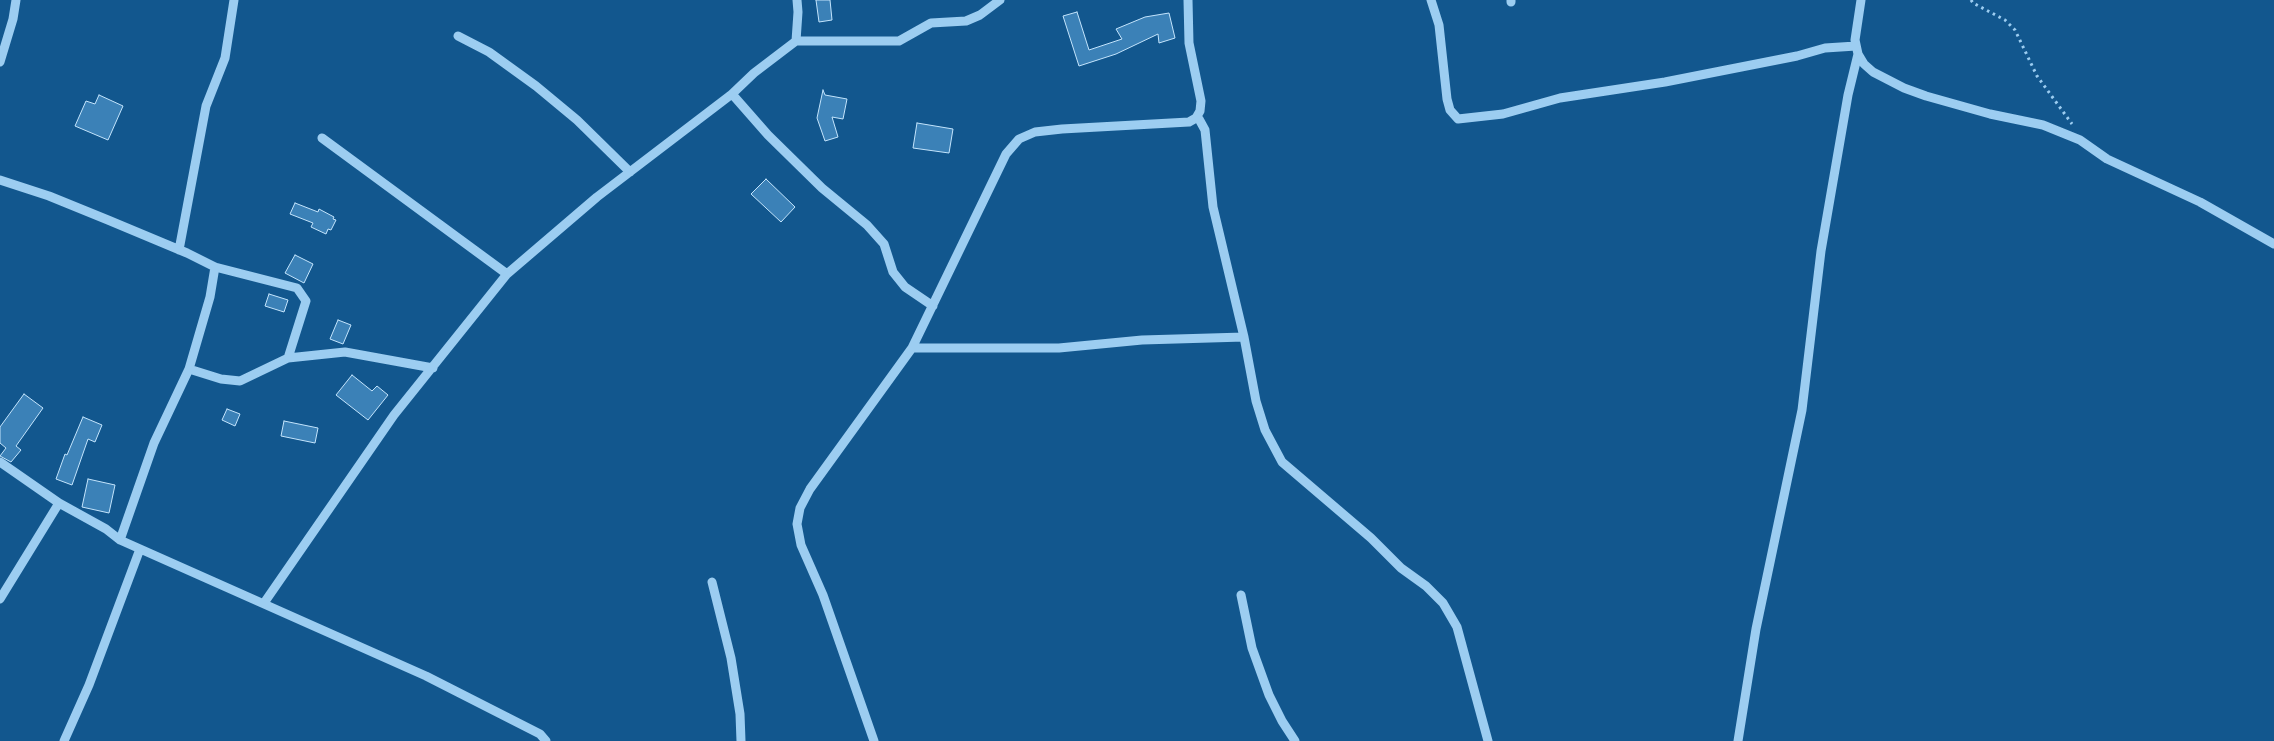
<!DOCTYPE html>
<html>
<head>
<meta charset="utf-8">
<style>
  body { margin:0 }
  canvas { display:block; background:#12578e }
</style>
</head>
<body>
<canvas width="2274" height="741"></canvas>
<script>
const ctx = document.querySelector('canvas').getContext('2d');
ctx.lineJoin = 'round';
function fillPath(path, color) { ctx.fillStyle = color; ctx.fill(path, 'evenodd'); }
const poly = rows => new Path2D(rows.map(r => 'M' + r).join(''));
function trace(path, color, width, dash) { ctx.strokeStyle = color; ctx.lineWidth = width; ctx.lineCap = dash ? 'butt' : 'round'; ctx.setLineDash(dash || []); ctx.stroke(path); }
const building = poly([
  [816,0,830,0,832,20,819,22,816,0],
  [1077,12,1089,50,1122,39,1116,29,1145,17,1169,13,1175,38,1159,43,1158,34,1116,54,1079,66,1063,16,1077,12],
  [823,90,825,95,847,99,843,119,832,117,838,137,825,141,817,118,823,90],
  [99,95,123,106,108,140,75,126,86,101,95,104,99,95],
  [917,123,953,129,949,153,913,148,917,123],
  [766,179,795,207,781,222,751,194,766,179],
  [295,203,318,212,319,209,334,217,333,219,336,220,331,230,328,229,326,234,311,227,313,223,290,214,295,203],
  [295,255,313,264,304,283,285,273,295,255],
  [269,294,288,300,284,312,265,306,269,294],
  [338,320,351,325,343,344,330,339,338,320],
  [352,375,372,391,377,386,388,395,368,420,336,395,352,375],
  [24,394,43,408,16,446,21,450,11,462,0,456,6,448,0,443,0,427,24,394],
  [227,409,240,414,235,426,222,420,227,409],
  [83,417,102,425,95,442,88,439,72,485,56,479,65,454,67,455,83,417],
  [284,421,318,428,315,443,281,436,284,421],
  [88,479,115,485,109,513,82,507,88,479]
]);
const path = poly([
  [1971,0,1973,3,2005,20,2015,30,2037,76,2072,124]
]);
const minor = poly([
  [1431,0,1439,25,1447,99,1450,110,1458,119,1503,114,1560,98,1665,82,1797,56,1825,48,1856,46],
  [1511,0,1511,2],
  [1861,0,1855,40,1858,54,1864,64,1873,72,1904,88,1926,96,1990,114,2043,125,2080,140,2107,159,2200,202,2274,244],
  [458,36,489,52,536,86,577,120,630,172],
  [796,41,899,41,931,23,966,21,980,15,1000,0],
  [0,62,13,19,16,0],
  [732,94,768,135,822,188,867,225,884,244,893,272,905,287,933,306],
  [1196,118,1199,119,1205,130,1213,207,1244,337,1256,401,1265,430,1282,462,1371,538,1401,568,1426,586,1443,603,1457,627,1488,741],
  [322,138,507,274],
  [0,180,49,196,108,220,187,253,215,267,297,288,306,301,288,358],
  [179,250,206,106,225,58,234,0],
  [912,348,1059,348,1142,340,1244,337],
  [189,369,221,379,240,381,288,358,345,352,433,368],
  [0,462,59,503,106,529,120,540,426,676,540,734,546,741],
  [120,540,154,443,189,369,210,297,215,267],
  [712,582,731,658,740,714,741,741],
  [1241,595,1252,648,1269,695,1282,721,1295,741],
  [0,599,59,503],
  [264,603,394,415,507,274,597,197,732,94,754,73,796,41,798,12,797,0],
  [64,741,89,685,140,549],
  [874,741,823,595,801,545,797,524,800,508,810,489,912,348,1006,154,1019,139,1035,132,1062,129,1189,122,1196,118,1200,111,1201,101,1189,43,1188,0],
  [1738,741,1756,629,1802,410,1821,251,1848,95,1858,54]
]);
fillPath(building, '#3b81b7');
trace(building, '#c3e4fc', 1);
trace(path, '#9ccdf1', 3, [2.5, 4]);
trace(minor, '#9ccdf1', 9);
</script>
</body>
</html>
